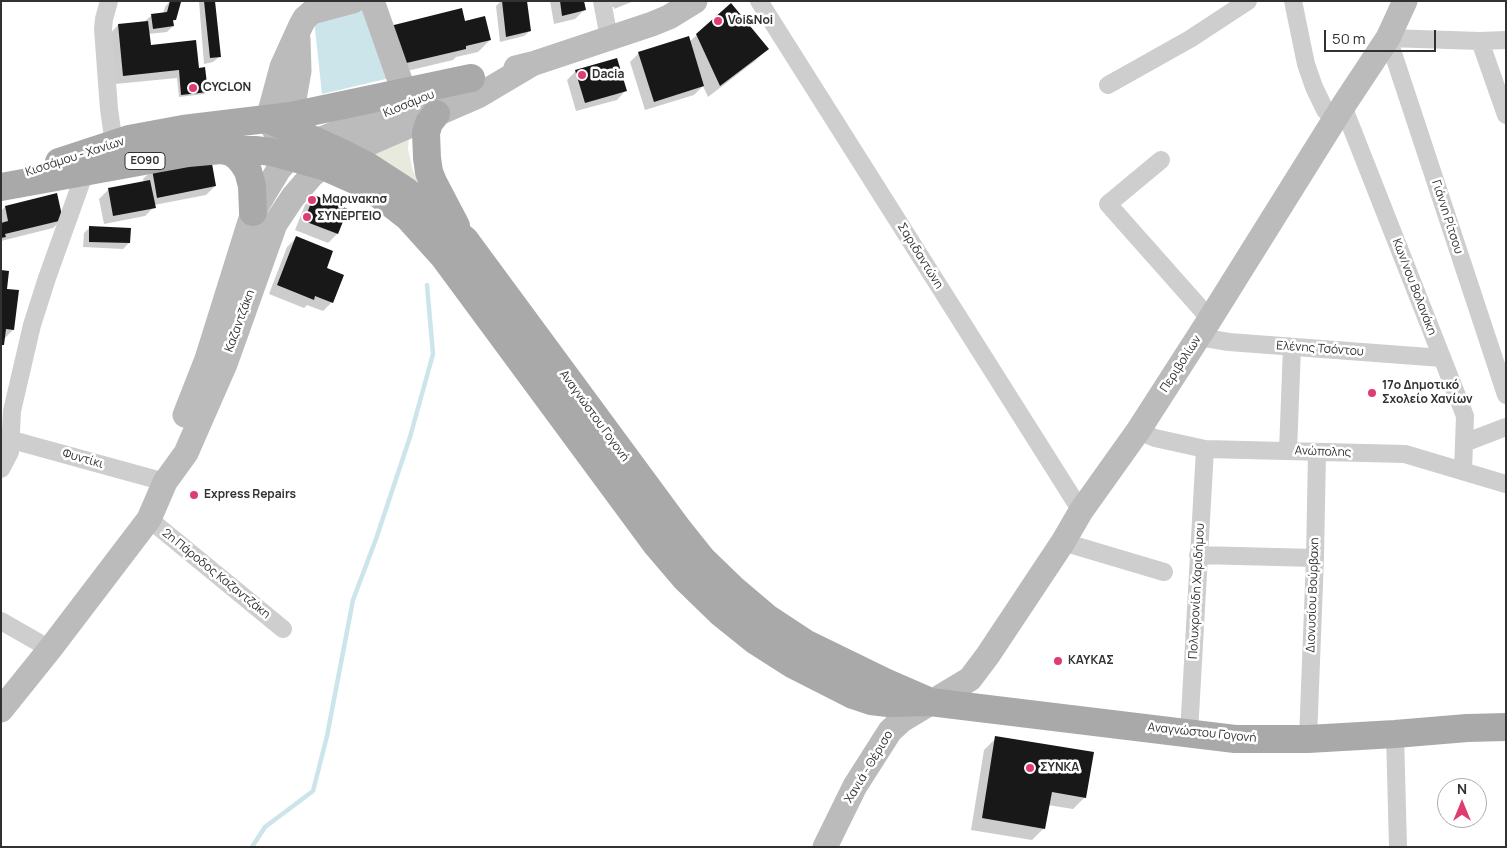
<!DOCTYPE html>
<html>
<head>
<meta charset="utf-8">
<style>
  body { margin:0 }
  #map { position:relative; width:1507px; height:848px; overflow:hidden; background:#fff; font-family:Manrope,sans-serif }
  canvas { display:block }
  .frame { position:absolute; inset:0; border:2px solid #313131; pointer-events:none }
  .north { position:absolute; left:1437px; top:778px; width:50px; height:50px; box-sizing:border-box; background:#fff; border:1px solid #adadad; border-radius:50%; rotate:0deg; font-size:14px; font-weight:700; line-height:20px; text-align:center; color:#313131 }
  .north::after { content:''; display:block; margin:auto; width:18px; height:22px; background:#de3d6f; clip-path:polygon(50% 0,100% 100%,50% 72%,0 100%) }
  .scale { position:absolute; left:1324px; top:30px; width:112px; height:22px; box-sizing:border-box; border:2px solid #313131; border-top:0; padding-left:6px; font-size:15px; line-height:18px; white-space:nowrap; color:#313131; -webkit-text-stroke:4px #fff; paint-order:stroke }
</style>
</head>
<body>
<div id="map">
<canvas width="1507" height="848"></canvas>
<div class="frame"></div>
<div class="north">N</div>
<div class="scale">50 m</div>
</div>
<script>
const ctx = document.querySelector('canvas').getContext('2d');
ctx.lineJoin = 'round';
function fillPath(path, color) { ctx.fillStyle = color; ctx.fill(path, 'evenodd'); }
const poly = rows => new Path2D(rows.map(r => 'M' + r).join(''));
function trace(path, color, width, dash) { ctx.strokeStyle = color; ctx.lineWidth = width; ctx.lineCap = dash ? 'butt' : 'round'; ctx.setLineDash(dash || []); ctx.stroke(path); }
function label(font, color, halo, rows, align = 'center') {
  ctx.font = font + ' Manrope,sans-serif'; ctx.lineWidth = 5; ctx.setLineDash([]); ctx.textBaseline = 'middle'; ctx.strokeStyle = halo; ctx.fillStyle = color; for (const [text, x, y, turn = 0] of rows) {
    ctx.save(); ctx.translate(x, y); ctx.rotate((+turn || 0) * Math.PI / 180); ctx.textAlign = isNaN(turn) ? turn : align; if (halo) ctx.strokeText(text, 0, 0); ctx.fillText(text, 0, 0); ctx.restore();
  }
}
const green = poly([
  [409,134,408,149,413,171,425,193,370,152]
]);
const water = poly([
  [312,1,362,1,390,78,322,94]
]);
const shadow = poly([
  [170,1,175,20,172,22,173,26,167,32,148,34,150,46,207,91,204,94,179,97,177,78,115,84,109,35,118,25,145,21,151,16,163,14,165,7],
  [199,1,214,1,219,57,213,62,204,64],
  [501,1,526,1,530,31,524,36,500,42,496,6],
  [550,1,582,1,584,10,575,19,554,24],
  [611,1,634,1,614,9,614,7,612,7],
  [461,24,490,40,478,52,456,57,453,60,386,76],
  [697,35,767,49,755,61,708,97,703,86,694,95,645,110,630,62,639,53,689,42],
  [576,71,626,90,617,100,576,111,567,80],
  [152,170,215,186,206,195,154,205,154,207,145,216,104,224,99,199,108,190,144,183,143,179],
  [314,196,347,209,337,234,328,243,295,230,305,205],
  [5,207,62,219,53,228,1,241,1,211],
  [90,227,129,243,123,249,83,247,84,233],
  [296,238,325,269,332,302,323,311,307,305,304,308,269,294,287,247],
  [1,271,5,290,17,291,13,330,4,339,3,345,1,346],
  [996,738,1085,797,1073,809,1048,805,1044,828,1032,840,971,830,984,750]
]);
const stream = poly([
  [252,847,265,827,313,791,327,736,353,600,376,539,410,437,433,354,427,285]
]);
const building = poly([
  [170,1,181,2,176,20,173,20,174,26,153,29,151,14,167,12],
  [204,1,215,1,221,57,210,58],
  [502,1,527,1,531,31,506,37],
  [560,1,584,1,586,10,562,16],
  [731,3,769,49,720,86,696,34],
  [462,8,465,21,485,16,491,40,466,46,466,49,398,65,390,26],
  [148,21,151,45,196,40,199,68,205,67,208,92,181,95,179,70,123,76,118,24],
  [689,36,704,86,654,102,638,52],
  [617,58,627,91,585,103,575,70],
  [211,158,216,186,157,198,152,169],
  [150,180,156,208,113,216,108,188],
  [57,193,63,220,5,234,6,237,1,238,1,223,8,221,5,206],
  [314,195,348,209,338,234,304,221],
  [89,226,131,228,130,243,89,242],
  [296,236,333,251,327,268,344,275,333,303,315,296,314,300,277,285],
  [1,270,9,271,7,289,19,290,14,330,6,329,4,345,1,345],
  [995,736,1094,752,1086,798,1052,792,1045,829,982,818]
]);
const street = poly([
  [109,1,104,19,103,29,109,109,114,144],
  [602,1,609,38],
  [759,1,1081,511],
  [1293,1,1306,64,1314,87,1325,110,1334,120],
  [1506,40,1480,41,1388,38,1506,395],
  [1480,41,1506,115],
  [1108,85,1190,39,1248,1],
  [1343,106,1465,416,1463,471],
  [1161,160,1108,204,1210,319],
  [1199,337,1229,342,1442,358],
  [1138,431,1155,438,1205,449,1405,454,1506,484],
  [1,437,165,482],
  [1464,443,1506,427],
  [1288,451,1292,347],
  [1,469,10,452,12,411,32,325,47,278,85,172,84,165],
  [149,519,283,629],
  [1063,542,1164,572],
  [1198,555,1315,558],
  [1,621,50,649],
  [1189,733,1205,449],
  [1395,734,1398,847],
  [1308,739,1315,558,1317,452]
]);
const secondary = poly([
  [372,1,404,92],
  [516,68,532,64,652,24,669,17,695,1],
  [277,134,268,119,282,67,301,25,305,18,312,12,353,1],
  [290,136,291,116,299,71,298,39],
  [185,415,207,359,253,212,279,169,290,157,316,141,430,95],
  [1,710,50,649,149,519,165,482,186,453,225,364,275,224,293,197,311,176,323,166,334,160,344,154,478,96,532,64],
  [825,847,855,786,890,731,902,720,970,679,988,655,1063,542,1081,511,1138,431,1210,319,1343,106,1388,38,1405,1]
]);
const primary = poly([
  [436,114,429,123,426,133,427,158,429,172,433,182,456,226],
  [268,119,344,154,369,167,406,191,465,240,678,529,702,559,734,590,767,618,805,643,885,682,924,699],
  [221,150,231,152,238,157,243,163,248,171,252,186,253,212],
  [59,162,129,139,183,129,291,116,471,78],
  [1,187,188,153,221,150,255,150,272,152,323,166,359,182,377,193,408,217,444,257,656,544,685,578,720,612,756,641,792,664,853,695,871,701,888,703,930,702,1235,739,1308,739,1395,734,1467,728,1506,727]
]);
const markers = [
  [718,21,5,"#de3d6f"],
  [582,75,5,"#de3d6f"],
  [193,88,5,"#de3d6f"],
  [312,200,5,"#de3d6f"],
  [307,217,5,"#de3d6f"],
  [1372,393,5,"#de3d6f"],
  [194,495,5,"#de3d6f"],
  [1058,661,5,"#de3d6f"],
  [1030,768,5,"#de3d6f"]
];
const shields = [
  [145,161,40]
];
const shieldNames = [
  ["ΕΟ90",145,161]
];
const poiNames = [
  ["Voi&Noi",728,21],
  ["Dacia",592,75],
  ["CYCLON",203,88],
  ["Μαρινακησ",322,200],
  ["ΣΥΝΕΡΓΕΙΟ",317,217],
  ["17ο Δημοτικό",1382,386],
  ["Σχολείο Χανίων",1382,400],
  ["Express Repairs",204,495],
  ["ΚΑΥΚΑΣ",1068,661],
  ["ΣΥΝΚΑ",1040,768]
];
const streetNames = [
  ["Κισσάμου",409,104,-22],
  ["Κισσάμου - Χανίων",75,157,-18],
  ["Γιάννη Ρίτσου",1447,217,72],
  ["Σαριδαντώνη",920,256,58],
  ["Κων/νου Βολανάκη",1414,287,69],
  ["Καζαντζάκη",240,321,-70],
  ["Ελένης Τσόντου",1320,349,4],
  ["Περιβολίων",1181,364,-57],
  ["Αναγνώστου Γογονή",594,416,54],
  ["Ανώπολης",1323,452,2],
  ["Φυντίκι",83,459,16],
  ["2η Πάροδος Καζαντζάκη",216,574,39],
  ["Πολυχρονίδη Χαριδήμου",1197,591,-87],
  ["Διονυσίου Βούρβαχη",1313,595,-88],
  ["Αναγνώστου Γογονή",1202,733,6],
  ["Χανιά - Θέρισο",869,767,-59]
];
fillPath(green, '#e7eadd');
fillPath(water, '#cbe5ea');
fillPath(shadow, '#0003');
trace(stream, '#cbe5ea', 4.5);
fillPath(building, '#181818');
trace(street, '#cecece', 18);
trace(secondary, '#bbb', 25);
trace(primary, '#a9a9a9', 28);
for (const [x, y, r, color] of markers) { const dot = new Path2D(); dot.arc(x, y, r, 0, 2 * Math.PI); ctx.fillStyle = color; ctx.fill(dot); trace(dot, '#fff', 2); }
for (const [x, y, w] of shields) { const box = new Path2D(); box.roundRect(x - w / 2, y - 8.5, w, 17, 4); ctx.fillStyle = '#fff'; ctx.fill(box); trace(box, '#313131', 1); }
label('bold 11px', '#313131', null, shieldNames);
label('bold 12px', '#313131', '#fff', poiNames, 'left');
label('12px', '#313131', '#fff', streetNames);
</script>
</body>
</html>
